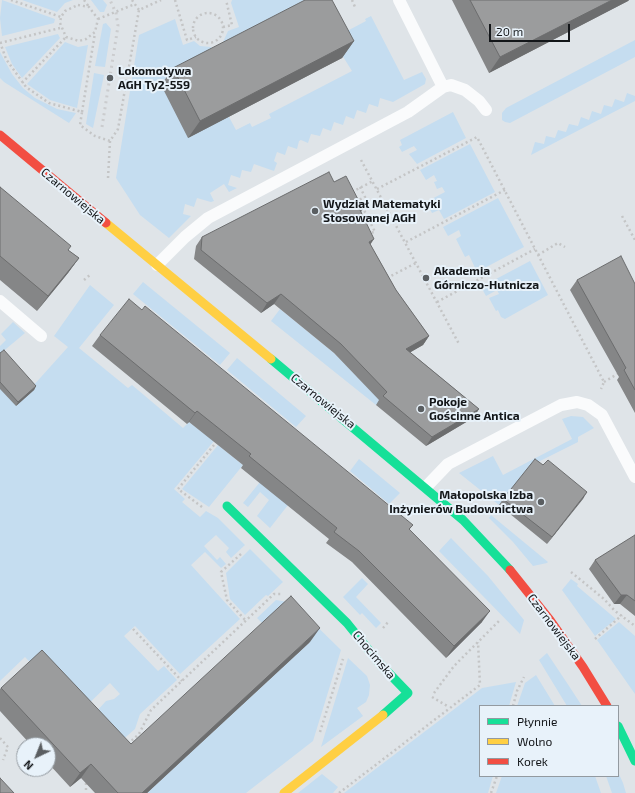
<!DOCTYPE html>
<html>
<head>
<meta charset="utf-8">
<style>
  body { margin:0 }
  #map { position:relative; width:635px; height:793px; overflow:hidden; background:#dfe4e8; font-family:"Exo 2",sans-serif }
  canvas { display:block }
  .legend { position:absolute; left:479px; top:705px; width:140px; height:72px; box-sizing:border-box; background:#e8f2fa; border:1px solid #939aa0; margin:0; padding:5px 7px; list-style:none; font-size:12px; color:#131619 }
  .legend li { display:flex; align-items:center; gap:8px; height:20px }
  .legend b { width:20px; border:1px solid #939aa0 }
  .north { position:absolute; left:16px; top:737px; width:40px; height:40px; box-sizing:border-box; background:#e8f2fa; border:1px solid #939aa0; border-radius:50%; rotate:223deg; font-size:11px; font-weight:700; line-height:16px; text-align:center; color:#131619 }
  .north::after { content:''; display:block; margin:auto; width:14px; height:18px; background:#5a5e61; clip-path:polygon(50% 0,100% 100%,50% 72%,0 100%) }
  .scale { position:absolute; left:489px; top:24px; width:81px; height:18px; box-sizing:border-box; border:2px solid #131619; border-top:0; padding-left:5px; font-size:12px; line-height:14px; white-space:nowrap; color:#131619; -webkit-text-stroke:3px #e8f2fa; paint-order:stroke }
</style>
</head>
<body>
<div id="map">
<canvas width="635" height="793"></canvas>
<ul class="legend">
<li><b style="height:5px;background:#16e098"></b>Płynnie</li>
<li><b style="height:5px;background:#ffcf43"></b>Wolno</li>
<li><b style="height:5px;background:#f24e42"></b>Korek</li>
</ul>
<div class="north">N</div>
<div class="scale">20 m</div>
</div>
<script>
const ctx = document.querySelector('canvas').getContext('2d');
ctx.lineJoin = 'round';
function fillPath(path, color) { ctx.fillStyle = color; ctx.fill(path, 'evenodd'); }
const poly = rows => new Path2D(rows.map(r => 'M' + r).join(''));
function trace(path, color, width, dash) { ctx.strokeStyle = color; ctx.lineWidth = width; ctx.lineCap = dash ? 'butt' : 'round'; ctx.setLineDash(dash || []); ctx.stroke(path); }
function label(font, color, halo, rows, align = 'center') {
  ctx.font = font + ' "Exo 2",sans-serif'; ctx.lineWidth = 4; ctx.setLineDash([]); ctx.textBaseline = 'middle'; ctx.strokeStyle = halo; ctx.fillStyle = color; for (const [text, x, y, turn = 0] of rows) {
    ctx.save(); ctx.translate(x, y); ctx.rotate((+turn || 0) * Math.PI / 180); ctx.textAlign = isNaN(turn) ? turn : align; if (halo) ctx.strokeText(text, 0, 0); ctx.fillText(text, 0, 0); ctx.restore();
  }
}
const green = poly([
  [2,0,55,19,54,23,2,36,0,18],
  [22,0,73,0,65,3,57,12],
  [91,0,103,0,107,5,104,12,100,12],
  [232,0,328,0,223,42,228,31,239,27,231,3],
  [371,16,404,80,422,72,426,79,425,84,393,102,380,98,378,107,369,104,366,113,357,110,354,119,346,116,343,125,334,122,331,131,323,128,320,136,311,134,308,143,301,140,299,141,297,149,288,146,285,155,277,152,274,161,277,163,274,171,254,164,251,172,242,170,240,178,231,175,228,185,237,188,229,192,224,184,210,193,214,201,211,202,197,198,194,207,185,204,183,214,191,216,169,238,140,215,116,178,139,35,175,19,183,45,194,41,200,46,211,47,216,56,229,117,236,130,250,123,252,127,271,118,269,114,352,71,332,39,366,21,365,19],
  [106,23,111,29,105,67,95,66,103,24],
  [58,34,60,38,22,78,12,64,5,47],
  [635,40,635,57,510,123,505,122,502,120,502,113,506,108],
  [65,42,78,47,88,45,77,108,50,100,27,84],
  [0,52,12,74,23,88,35,98,57,109,76,113,69,123,4,82,0,78],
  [94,73,104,75,93,128,86,124],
  [627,93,635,96,635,101,531,155,535,142,544,144,546,136,555,138,558,130,566,132,569,124,578,126,581,117,589,120,592,111,601,114,604,105,612,107,615,99,624,102],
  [453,112,466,138,417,164,409,154,417,150,414,146,402,152,399,147,402,145,400,140],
  [470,144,495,192,444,219,439,210,432,213,426,202,445,192,442,187,437,189,434,182,437,181,434,175,426,180,420,170],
  [498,198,524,247,477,272,469,255,465,257,456,239,461,236,459,230,448,236,443,227],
  [530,261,548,295,505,319,501,317,498,310,496,311,489,298,499,294,497,290,486,296,481,287],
  [143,282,230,353,220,365,133,294],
  [90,285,114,305,79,348,128,388,132,385,183,428,189,422,214,441,174,489,185,499,182,502,200,517,206,511,218,518,245,545,231,558,226,552,229,548,216,535,204,546,217,560,220,557,226,564,221,568,205,552,191,565,240,619,180,674,135,626,124,636,158,671,164,666,177,680,140,714,135,729,112,749,96,712,106,701,114,699,120,694,110,683,79,713,25,657,0,681,0,389,32,387,68,347,54,336],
  [280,309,334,353,373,393,388,396,376,405,271,321],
  [13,322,25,333,0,354,0,346,6,340,1,334],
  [237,358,306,416,296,427,227,370],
  [571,416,583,417,594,428,578,437,578,442,530,466,499,505,459,473,493,456,503,475,572,439,562,419],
  [218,445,243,465,209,507,182,489],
  [359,459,400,493,389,504,350,471],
  [260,482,288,505,270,528,257,516,269,500,260,492,248,507,243,503],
  [491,515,548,562,547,563,533,566,513,542,489,518],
  [451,538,488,576,524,620,520,634,439,551],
  [250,549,283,582,268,596,266,595,245,615,230,599,226,573],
  [362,578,368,584,356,597,381,623,376,628,362,613,360,615,343,597],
  [571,579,578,584,577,586,616,619,595,636,562,590],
  [276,600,293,603,341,650,313,741,246,793,147,793,310,642,265,626,257,618],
  [619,622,635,636,635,694,597,640],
  [547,653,569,686,582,706,567,706,539,660],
  [348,658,367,676,370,685,369,695,366,702,357,708,363,716,321,747],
  [536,675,555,706,517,706,525,683],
  [516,682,509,706,480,706,480,776,493,776,488,793,344,793,482,688],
  [618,772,623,783,626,793,612,793,606,776,618,776],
  [322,774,338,787,333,793,298,793],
  [502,776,595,776,601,793,496,793]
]);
const path = poly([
  [11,0,61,17],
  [84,0,89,7],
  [132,0,139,10],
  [175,0,187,40,196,37],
  [352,0,355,7],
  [78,5,89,7,98,19,95,32,86,39,79,41,66,37,60,23,61,17,65,11,78,5],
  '193 28a15 15 0 1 1 30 0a15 15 0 1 1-30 0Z',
  [98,19,135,4],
  [223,27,232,25,226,0],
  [0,42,6,59,26,87,49,103,82,112,80,125,95,136,110,141],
  [0,43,60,28],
  [22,83,66,37],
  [82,112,95,33],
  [361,160,459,344],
  [108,178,110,141,118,129,139,10,161,0],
  [360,187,365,197,359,200,375,232,369,233],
  [377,189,477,137,604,382,601,389],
  [352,192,373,181],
  [622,216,635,240],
  [406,242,505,190],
  [538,255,558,243,565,247],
  [387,278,416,263],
  [84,280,91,274],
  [437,302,535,249],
  [604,382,619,373],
  [202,507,178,489,214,445],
  [241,554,221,572,227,600,246,621],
  [571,572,604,599,615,611,635,626],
  [383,628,389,621],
  [133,629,182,681],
  [595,639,622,615],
  [434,693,454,666,499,621],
  [432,697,449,707],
  [513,706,517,691,524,677],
  [320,732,343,659],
  [0,738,8,747,3,760],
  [128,744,139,734,151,710,274,594,281,594],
  [86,783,86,793],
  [339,793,480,685,478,642],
  [491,793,497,776]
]);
const lane = poly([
  [399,0,443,87],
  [157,265,185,237,208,218,408,112,443,87,451,85,465,90,479,101,486,110],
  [0,301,41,336],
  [426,487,448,464,561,405,577,402,588,405,602,415,635,477]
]);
const fast = poly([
  [271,359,463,520,510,570],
  [227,506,347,623,380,664,408,693,383,715],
  [618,726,635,761]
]);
const slow = poly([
  [106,223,271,359],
  [284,793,383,715]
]);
const jam = poly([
  [0,135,106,223],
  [510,570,550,620,583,667,607,706]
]);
const rail = poly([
  [102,127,118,26,116,13,110,0]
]);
const wall = poly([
  [452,0,629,0,628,1,489,73],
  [354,41,342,58,188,138,161,85,173,68],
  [334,182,363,209,361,212,370,244,396,290,429,336,423,345,410,352,479,409,473,418,426,446,376,405,379,400,334,353,274,304,261,313,194,259,196,246,202,237],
  [0,187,68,250,79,258,68,273,37,311,0,280],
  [577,280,635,284,635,413,617,380,619,377,570,290],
  [100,335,413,525,409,530,482,622,446,658,352,562,326,543,329,539,241,468,243,465,189,422,187,424,92,346],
  [0,353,36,386,34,390,16,406,0,389],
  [587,492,547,544,499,505,503,499],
  [635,536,635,616,620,604,614,604,589,569,595,560],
  [310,642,147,793,95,793,81,778,70,787,48,763,48,745,31,745,0,711,0,689,1,688,131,744]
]);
const shadedWall = poly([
  [612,0,629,0,628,1,489,73,500,57],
  [354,41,342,58,188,138,200,121],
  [374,239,368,248,369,242],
  [79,258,68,273,37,311,48,296],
  [281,294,274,304,261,313,267,303],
  [429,336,423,345,399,359,406,349],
  [36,386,34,390,16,406,18,402],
  [479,409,473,418,426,446,432,437],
  [197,411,189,422,187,424,195,413],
  [587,492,583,499,547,544,552,537],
  [621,595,627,595,620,604,614,604],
  [490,611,482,622,446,658,454,646],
  [320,628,310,642,147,793,142,793],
  [91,764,81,778,70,787,80,773]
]);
const building = poly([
  [305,0,332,0,354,41,200,121,173,68,305,0],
  [470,0,612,0,500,57,470,0],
  [329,172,334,182,346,176,363,209,360,210,374,239,369,242,396,290,429,336,406,349,479,409,432,437,383,396,387,392,341,344,281,294,267,303,201,250,202,237,329,172],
  [0,187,71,246,68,250,79,258,48,296,0,256,0,187],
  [621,256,635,284,635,390,624,370,626,368,577,280,621,256],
  [129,299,142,310,145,306,413,525,409,529,490,611,454,646,359,551,334,532,337,528,249,456,251,454,197,411,195,413,100,335,129,299],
  [4,350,36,386,18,402,0,382,0,353,4,350],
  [535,459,543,465,548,460,587,492,552,537,503,499,535,459],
  [635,535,635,601,627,595,621,595,595,560,635,535],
  [291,596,320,628,142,793,118,793,91,764,80,773,1,688,42,650,131,744,291,596],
  [0,778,14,793,0,793,0,778]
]);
const markers = [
  [110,78,4,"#5a5e61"],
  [315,211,4,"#5a5e61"],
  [426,278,4,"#5a5e61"],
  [421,409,4,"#5a5e61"],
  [541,502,4,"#5a5e61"]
];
const poiNames = [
  ["Lokomotywa",118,71],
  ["AGH Ty2-559",118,85],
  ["Wydział Matematyki",323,204],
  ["Stosowanej AGH",323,218],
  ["Akademia",434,271],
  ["Górniczo-Hutnicza",434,285],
  ["Pokoje",429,402],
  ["Gościnne Antica",429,416],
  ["Małopolska Izba",533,495,"right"],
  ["Inżynierów Budownictwa",533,509,"right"]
];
const streetNames = [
  ["Czarnowiejska",73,196,40],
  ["Czarnowiejska",323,401,39],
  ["Czarnowiejska",554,627,53],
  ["Chocimska",374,655,50]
];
fillPath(green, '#c5ddf0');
trace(path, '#c4c5c6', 2.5, [2, 3]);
trace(lane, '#fafbfc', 12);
trace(fast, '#16e098', 9);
trace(slow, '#ffcf43', 9);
trace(jam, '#f24e42', 9);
trace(rail, '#cbccce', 3, [2, 4]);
fillPath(wall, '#858687');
fillPath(shadedWall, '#6c6d6e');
fillPath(building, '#9b9c9d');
trace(building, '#6c6d6e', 1);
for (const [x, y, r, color] of markers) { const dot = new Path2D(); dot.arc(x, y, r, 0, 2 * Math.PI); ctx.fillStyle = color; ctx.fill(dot); trace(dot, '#e8f2fa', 1.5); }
label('bold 12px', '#131619', '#e8f2fa', poiNames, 'left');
label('12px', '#131619', '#e8f2fa', streetNames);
</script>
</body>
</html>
